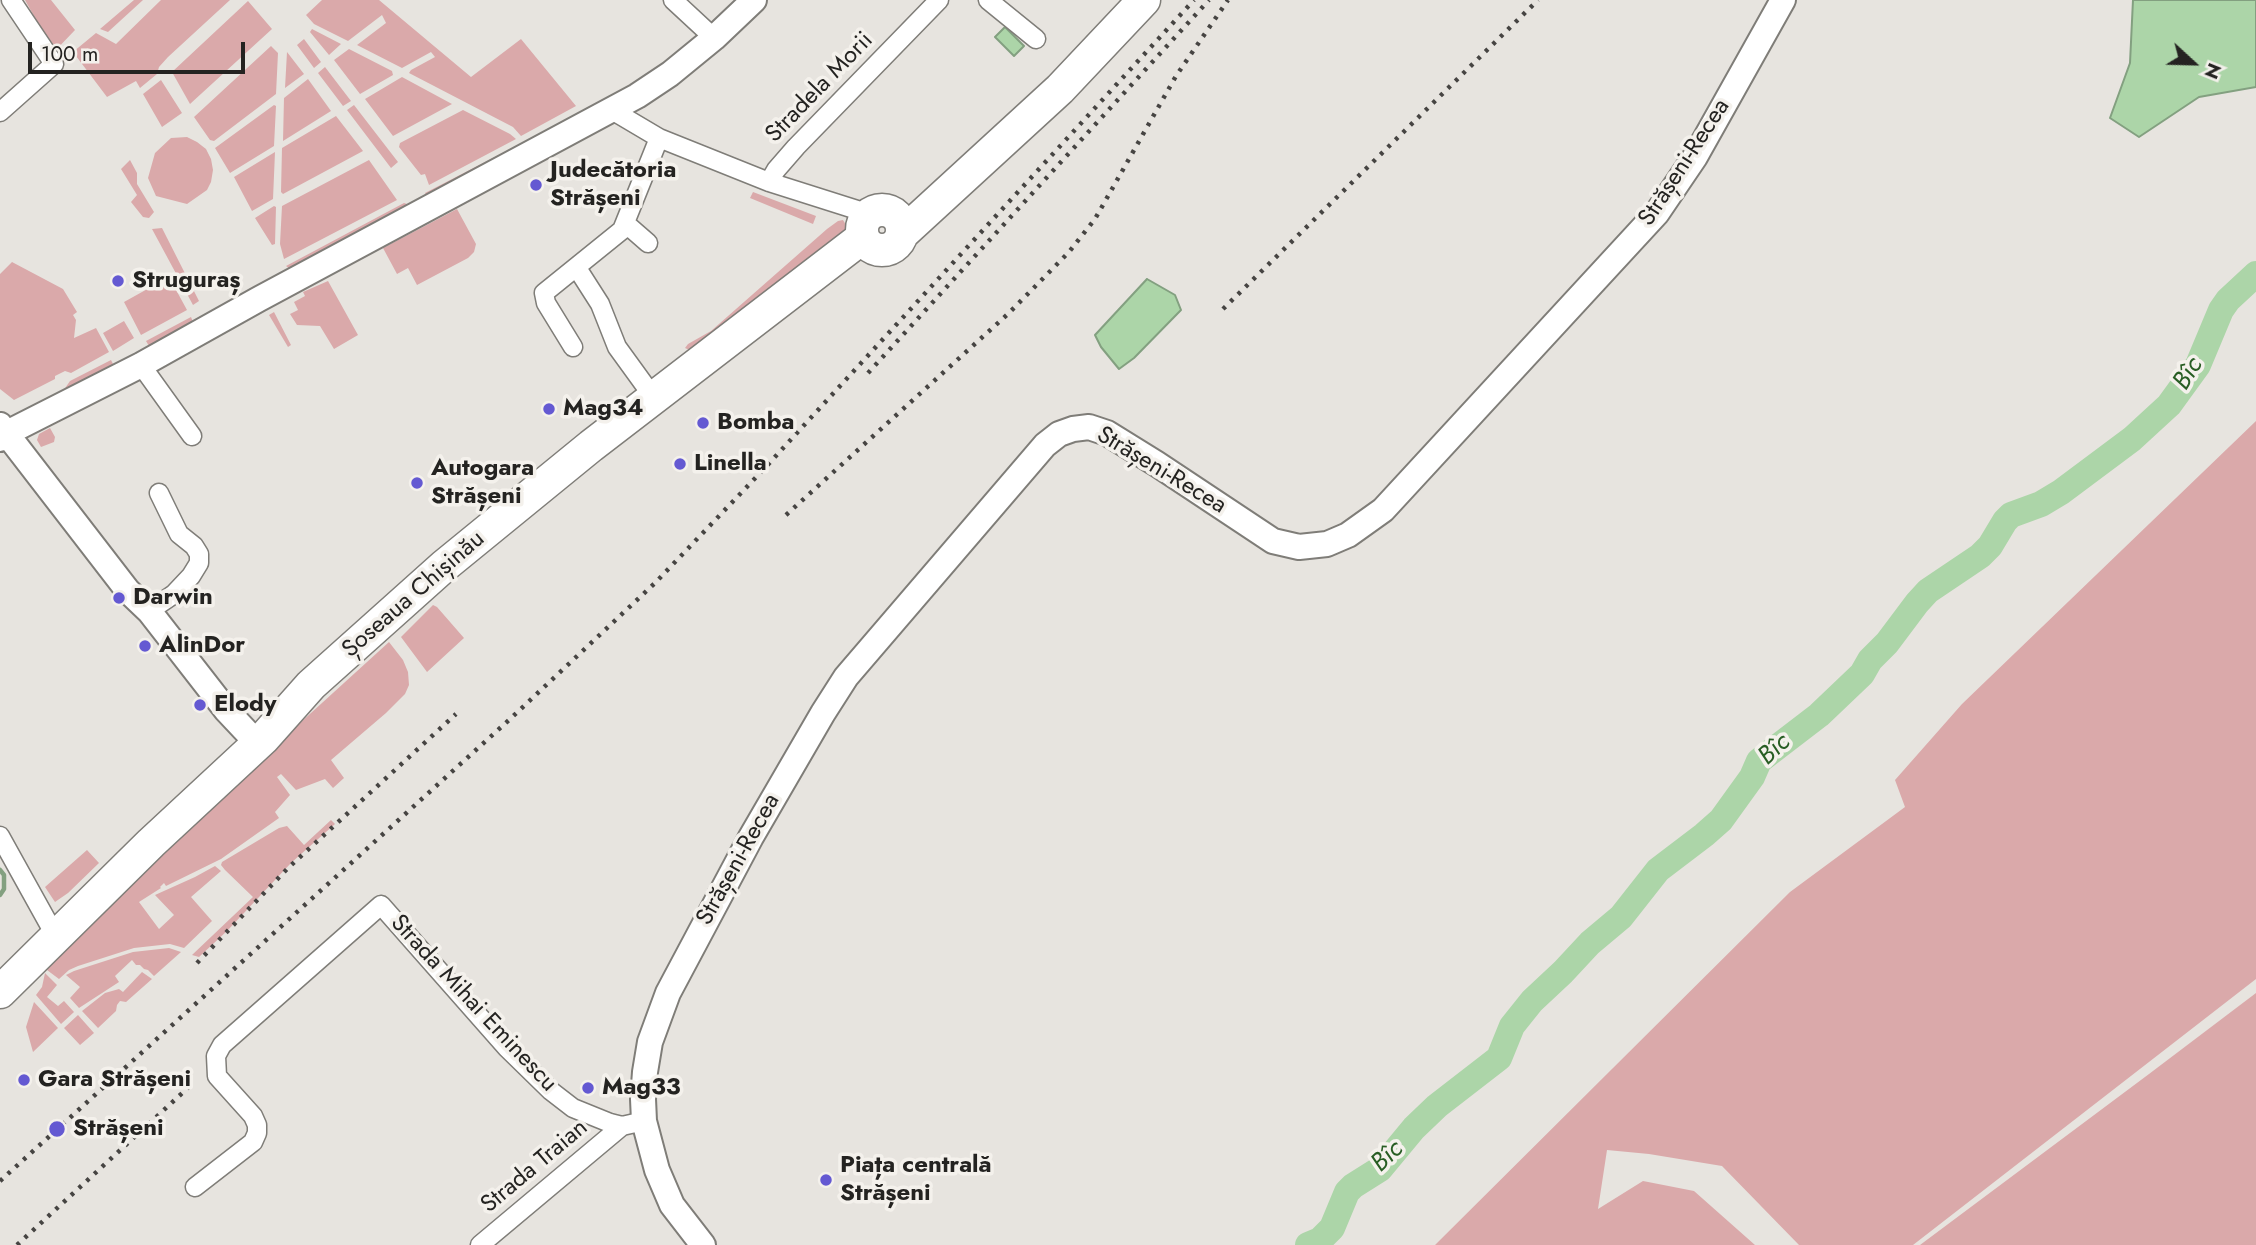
<!DOCTYPE html>
<html>
<head>
<meta charset="utf-8">
<style>
  body { margin:0 }
  #map { position:relative; width:2256px; height:1245px; overflow:hidden; background:#e7e4df; font-family:Jost,sans-serif }
  canvas { display:block }
  .north { position:absolute; left:2158px; top:28px; width:70px; height:70px; -webkit-text-stroke:5px #f4f1ec; paint-order:stroke; rotate:112deg; font-size:19px; font-weight:700; line-height:28px; text-align:center; color:#242321 }
  .north::after { content:''; display:block; margin:auto; width:24px; height:32px; background:#242321; clip-path:polygon(50% 0,100% 100%,50% 72%,0 100%) }
  .scale { position:absolute; left:28px; top:42px; width:217px; height:32px; box-sizing:border-box; border:4px solid #242321; border-top:0; padding-left:9px; font-size:21px; line-height:24px; white-space:nowrap; color:#242321; -webkit-text-stroke:5px #f4f1ec; paint-order:stroke }
</style>
</head>
<body>
<div id="map">
<canvas width="2256" height="1245"></canvas>
<div class="north">N</div>
<div class="scale">100 m</div>
</div>
<script>
const ctx = document.querySelector('canvas').getContext('2d');
ctx.lineJoin = 'round';
function fillPath(path, color) { ctx.fillStyle = color; ctx.fill(path, 'evenodd'); }
const poly = rows => new Path2D(rows.map(r => 'M' + r).join(''));
function trace(path, color, width, dash) { ctx.strokeStyle = color; ctx.lineWidth = width; ctx.lineCap = dash ? 'butt' : 'round'; ctx.setLineDash(dash || []); ctx.stroke(path); }
function label(font, color, halo, rows, align = 'center') {
  ctx.font = font + ' Jost,sans-serif'; ctx.lineWidth = 7; ctx.setLineDash([]); ctx.textBaseline = 'middle'; ctx.strokeStyle = halo; ctx.fillStyle = color; for (const [text, x, y, turn = 0] of rows) {
    ctx.save(); ctx.translate(x, y); ctx.rotate((+turn || 0) * Math.PI / 180); ctx.textAlign = isNaN(turn) ? turn : align; if (halo) ctx.strokeText(text, 0, 0); ctx.fillText(text, 0, 0); ctx.restore();
  }
}
const green = poly([
  [25,0,51,0,75,30,54,52],
  [134,0,143,0,108,32,100,29],
  [161,0,230,0,168,57,159,67,157,74,140,88,136,81,107,97,73,52,96,33,116,44],
  [322,0,379,0,471,77,521,39,576,106,521,136,513,127,409,73,411,70,435,57,431,52,402,68,357,45,386,23,382,15,348,41,314,24,306,15],
  [248,1,272,29,190,104,172,72],
  [312,29,341,44,329,55,310,32],
  [304,39,321,62,314,68,297,45],
  [271,46,278,53,276,94,214,141,210,140,194,117],
  [349,49,392,71,393,75,360,94,334,60],
  [287,52,304,74,285,88],
  [325,67,351,101,343,106,318,73],
  [402,77,452,104,393,136,365,99],
  [308,79,331,111,283,141,284,98],
  [161,80,182,113,162,127,143,94],
  [274,105,276,106,274,146,230,173,215,148],
  [354,105,398,162,391,168,347,110],
  [463,110,510,134,516,139,429,185,425,174,421,175,399,147,400,143],
  [336,116,363,151,283,194,281,192,282,148],
  [187,137,197,142,206,149,211,159,213,170,211,182,207,190,187,204,156,196,148,178,155,153,171,138],
  [518,145,521,148,427,197,425,193],
  [275,152,273,199,252,211,234,177],
  [130,160,137,173,137,184,154,212,149,218,143,217,131,202,137,195,121,169],
  [369,160,397,200,284,259,280,244,282,206],
  [753,192,816,216,813,224,750,198],
  [404,203,410,205,290,269,286,266],
  [274,206,276,207,275,244,272,245,255,218],
  [457,209,476,244,474,252,468,258,417,285,408,268,397,274,383,248],
  [843,220,849,230,694,352,685,348,688,344,711,331,827,229,838,221],
  [162,228,199,301,193,305,152,229],
  [12,262,63,289,77,312,73,315,76,320,74,338,96,328,109,352,71,373,65,371,55,376,55,379,14,400,0,389,0,274],
  [169,277,187,310,141,335,124,302],
  [328,281,358,335,334,349,320,326,297,325,290,314,298,310,294,302,305,296,303,292],
  [274,312,291,345,288,347,269,315],
  [191,317,193,322,149,346,146,341],
  [124,321,134,338,113,351,103,333],
  [111,360,115,368,59,397,70,381],
  [2256,421,2256,979,1913,1245,1799,1245,1722,1166,1649,1154,1607,1150,1598,1209,1643,1181,1694,1191,1755,1245,1435,1245,1790,892,1905,807,1895,780,1962,704],
  [50,428,55,437,54,442,41,447,37,440,39,434],
  [433,605,437,607,464,638,427,672,401,637],
  [389,642,403,660,408,672,409,685,405,694,386,713,331,760,344,778,333,788,325,779,296,790,281,774,277,777,290,795,275,812,279,818,221,859,166,886,164,883,160,887,161,888,139,902,159,929,174,915,155,895,195,877,215,866,221,871,191,897,212,921,184,948,170,944,134,948,78,966,69,970,59,979,47,970,49,965,211,804],
  [331,820,335,824,291,863,227,931,199,957,192,955,253,897,225,870,221,865,222,862,279,828,287,826,304,845],
  [87,850,99,863,68,893,55,902,45,887],
  [169,948,181,952,154,976,148,970,144,969,140,965,136,965,132,960,115,976,119,982,79,1008,70,998,80,987,66,975,74,971,133,952],
  [142,972,152,979,126,1002,120,1001,117,1005,116,1011,98,1028,82,1011,105,993,119,989,123,992],
  [45,973,57,985,47,997,58,1006,64,1001,74,1012,61,1024,36,995,42,987],
  [2256,993,2256,1245,1920,1245,2149,1074],
  [34,1002,58,1028,33,1052,26,1027],
  [78,1015,94,1033,80,1045,64,1028]
]);
const water = poly([
  [2133,0,2256,0,2256,87,2199,97,2139,137,2110,118,2130,63,2133,0],
  [1005,27,1024,46,1014,56,995,37,1005,27],
  [1147,279,1175,295,1181,310,1134,358,1119,369,1101,347,1095,335,1147,279]
]);
const stream = poly([
  [0,870,4,875,4,889,0,895]
]);
const river = poly([
  [1308,1245,1320,1240,1332,1228,1347,1192,1353,1186,1380,1169,1414,1128,1437,1106,1499,1058,1512,1026,1532,1001,1563,972,1590,943,1621,917,1658,870,1704,835,1721,820,1752,777,1759,761,1819,715,1862,674,1870,660,1887,643,1917,603,1928,591,1980,556,1990,546,2005,521,2011,515,2041,504,2061,492,2132,439,2169,405,2198,365,2221,310,2228,300,2256,274]
]);
const street = poly([
  [673,0,714,38],
  [988,0,1036,39],
  [610,109,659,138,769,182,870,214],
  [0,112,54,64,11,0],
  [769,182,776,170,796,147,939,0],
  [625,223,648,243],
  [577,268,600,304,617,347,654,398],
  [573,347,546,303,544,293,622,230,659,138],
  [141,365,192,436],
  [149,611,174,594,191,576,199,563,199,554,194,546,179,534,159,493],
  [0,836,56,937],
  [195,1187,253,1142,257,1133,257,1125,253,1116,217,1076,216,1056,222,1045,381,905,507,1048,551,1091,573,1108,610,1123,622,1126,644,1121],
  [480,1245,622,1126]
]);
const secondary = poly([
  [0,425,128,591,149,611,226,710,258,744],
  [0,439,7,433,141,365,259,299,637,96,670,74,714,38,754,0],
  [703,1245,672,1205,657,1170,644,1121,643,1099,645,1072,650,1042,668,993,751,837,823,713,846,677,1045,445,1059,434,1073,429,1089,427,1107,433,1157,464,1273,541,1299,547,1327,544,1348,535,1383,510,1657,213,1695,157,1783,0]
]);
const highway = poly([
  '862 230a20 20 0 1 1 40 0a20 20 0 1 1-40 0Z',
  [903,233,1060,89,1144,0],
  [0,992,151,843,263,739,311,685,444,566,591,446,863,237]
]);
const rail = poly([
  [1223,309,1538,0],
  [868,373,1209,0],
  [786,515,1009,313,1069,252,1095,219,1176,76,1228,0],
  [197,963,288,868,456,714],
  [0,1181,509,720,655,583,763,470,1194,0],
  [17,1245,191,1085]
]);
const markers = [
  [536,185,7,"#6459d2"],
  [118,281,7,"#6459d2"],
  [549,409,7,"#6459d2"],
  [703,423,7,"#6459d2"],
  [680,464,7,"#6459d2"],
  [417,483,7,"#6459d2"],
  [119,598,7,"#6459d2"],
  [145,646,7,"#6459d2"],
  [200,705,7,"#6459d2"],
  [24,1080,7,"#6459d2"],
  [588,1088,7,"#6459d2"],
  [57,1129,9,"#6459d2"],
  [826,1180,7,"#6459d2"]
];
const streetNames = [
  ["Stradela Morii",820,88,-46],
  ["Strășeni-Recea",1685,163,-57],
  ["Strășeni-Recea",1161,471,31],
  ["Șoseaua Chișinău",414,595,-41],
  ["Strășeni-Recea",739,860,-61],
  ["Strada Mihai Eminescu",473,1004,47],
  ["Strada Traian",535,1167,-40]
];
const poiNames = [
  ["Judecătoria",550,171],
  ["Strășeni",550,199],
  ["Struguraș",132,281],
  ["Mag34",563,409],
  ["Bomba",717,423],
  ["Linella",694,464],
  ["Autogara",431,469],
  ["Strășeni",431,497],
  ["Darwin",133,598],
  ["AlinDor",159,646],
  ["Elody",214,705],
  ["Gara Strășeni",38,1080],
  ["Mag33",602,1088],
  ["Strășeni",73,1129],
  ["Piața centrală",840,1166],
  ["Strășeni",840,1194]
];
const waterNames = [
  ["Bîc",2189,374,-58],
  ["Bîc",1775,750,-43],
  ["Bîc",1388,1157,-44]
];
fillPath(green, '#daa9aa');
fillPath(water, '#acd5a8');
trace(water, '#83a080', 2);
trace(stream, '#83a080', 4.5);
trace(river, '#acd5a8', 26);
trace(street, '#7f7d78', 21);
trace(secondary, '#7f7d78', 28);
trace(highway, '#7f7d78', 35);
trace(street, '#fff', 18);
trace(secondary, '#fff', 24);
trace(highway, '#fff', 32);
trace(rail, '#464442', 4.5, [3.5, 7]);
for (const [x, y, r, color] of markers) { const dot = new Path2D(); dot.arc(x, y, r, 0, 2 * Math.PI); ctx.fillStyle = color; ctx.fill(dot); trace(dot, '#f4f1ec', 2.5); }
label('24px', '#242321', '#f4f1ec', streetNames);
label('bold 24px', '#242321', '#f4f1ec', poiNames, 'left');
label('italic 26px', '#285e24', '#f4f1ec', waterNames);
</script>
</body>
</html>
